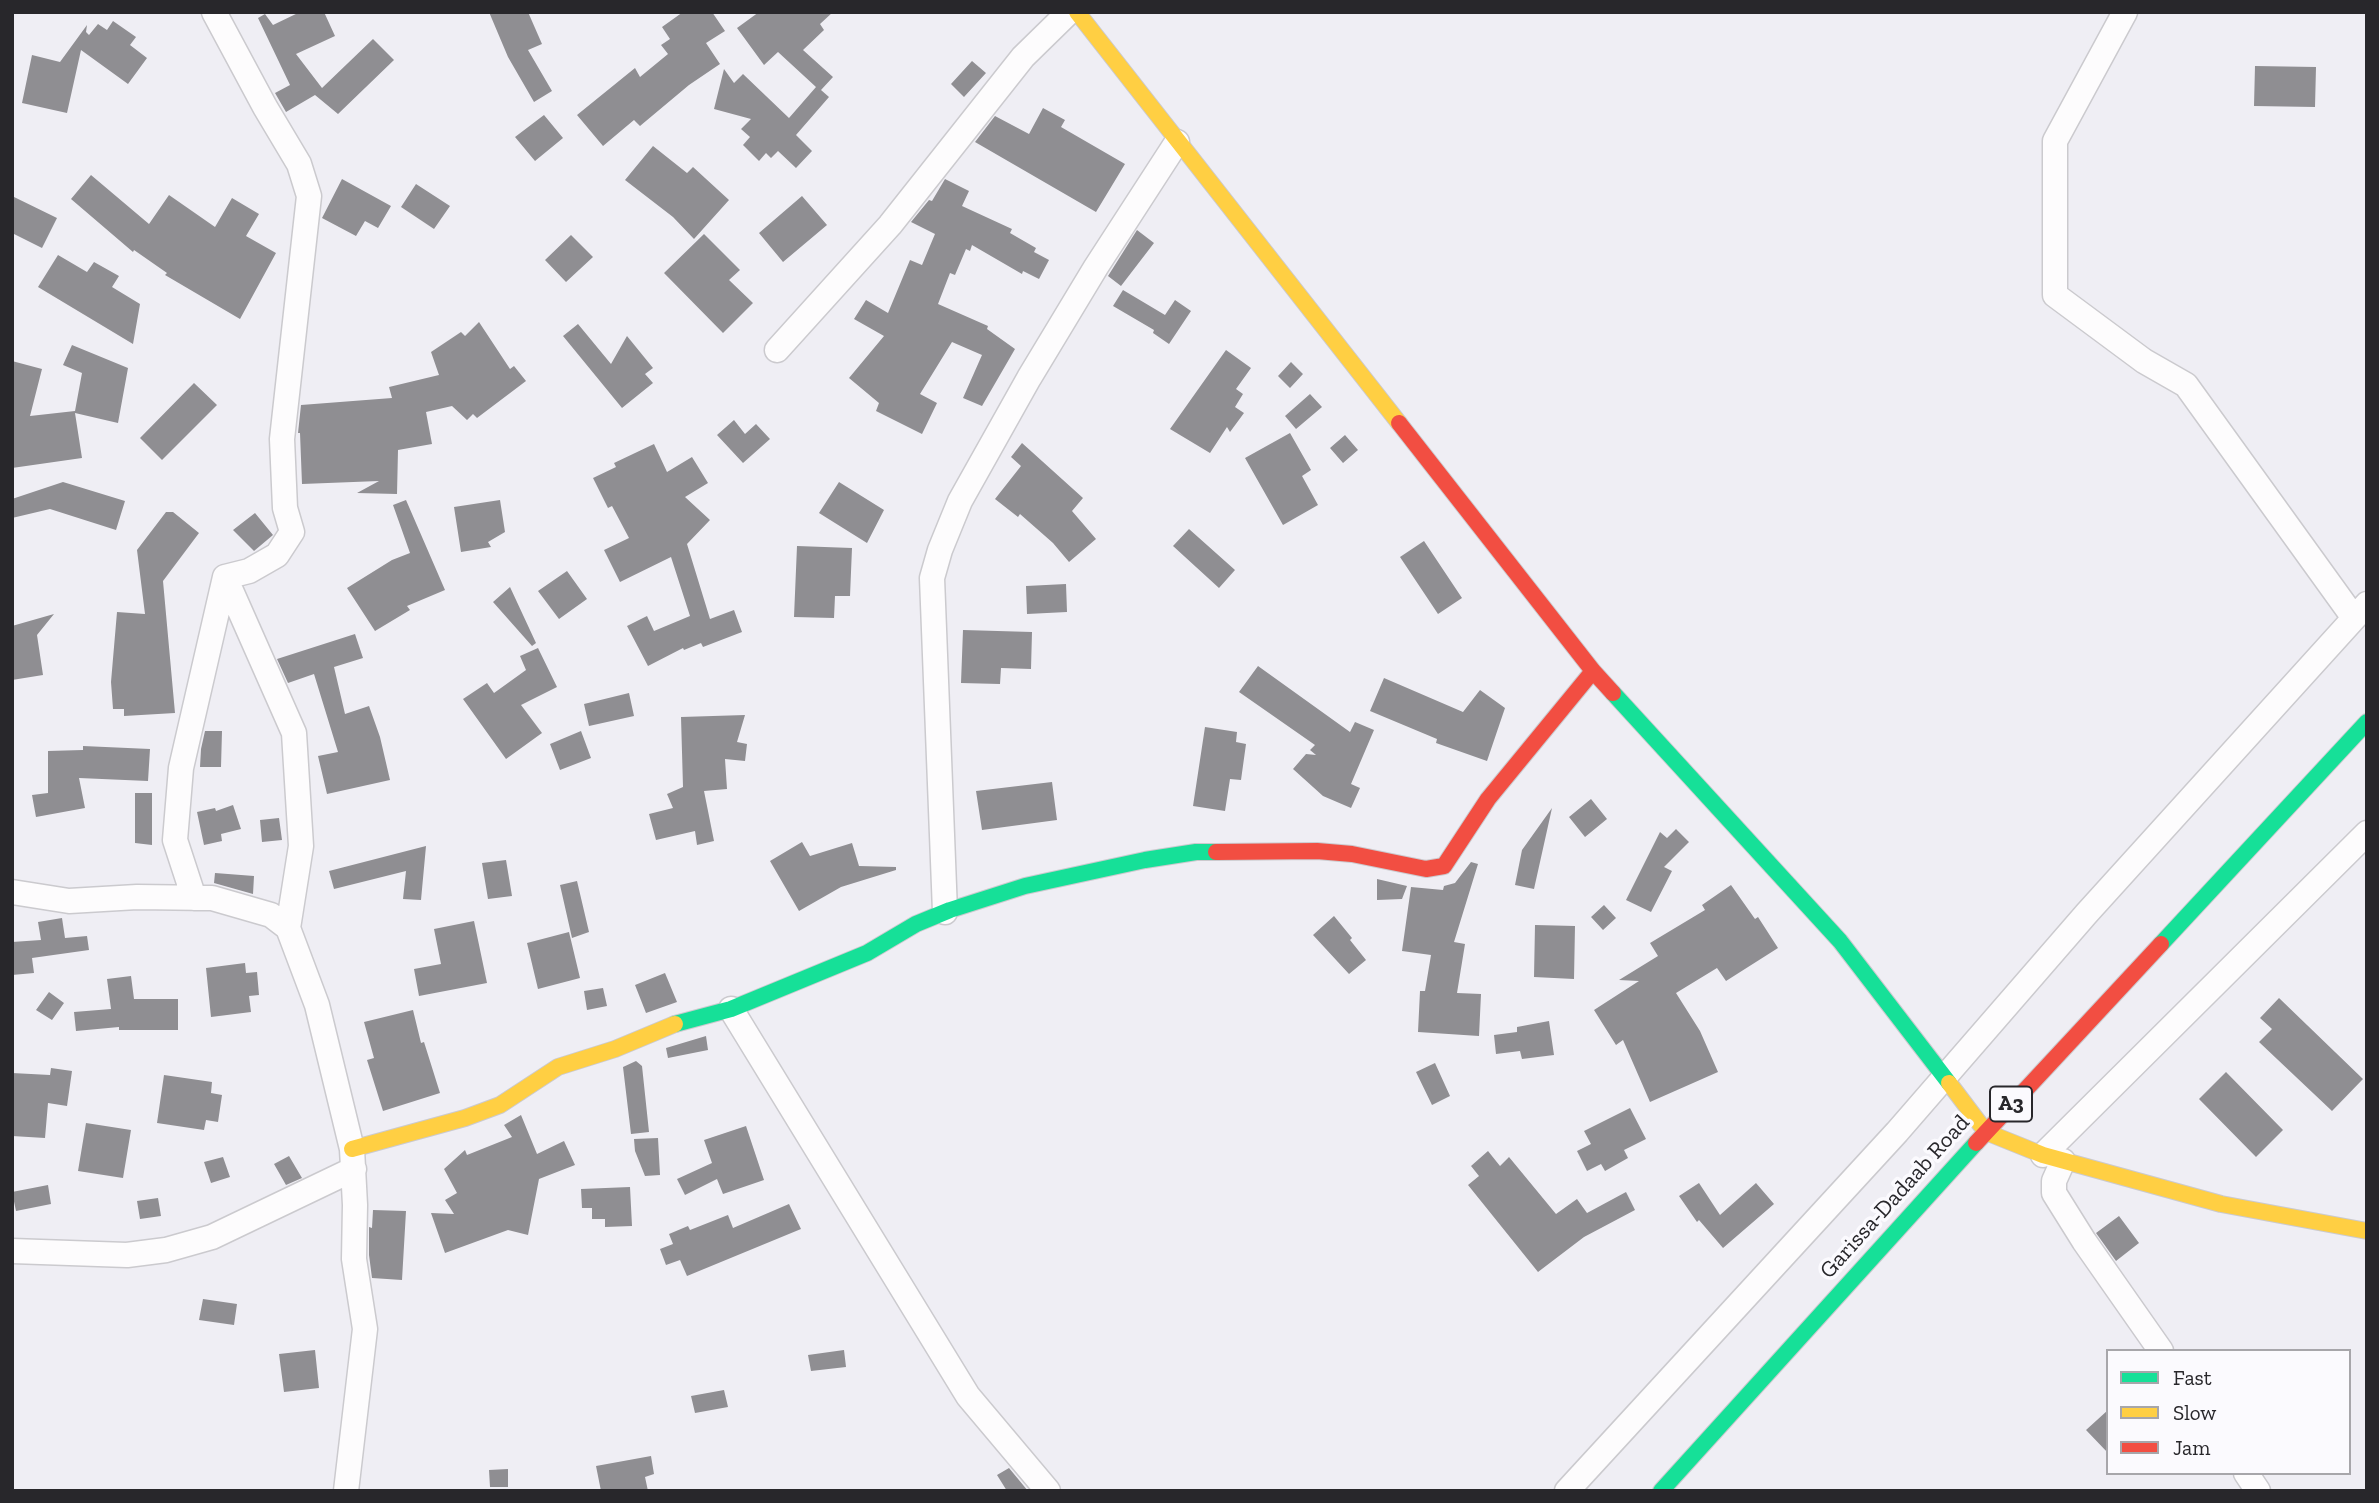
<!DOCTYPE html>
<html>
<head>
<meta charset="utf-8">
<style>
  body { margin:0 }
  #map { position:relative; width:2379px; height:1503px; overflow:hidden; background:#efeef4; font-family:"Zilla Slab",serif }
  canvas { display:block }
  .frame { position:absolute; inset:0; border:14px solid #28272b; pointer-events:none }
  .legend { position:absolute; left:2106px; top:1349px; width:245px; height:126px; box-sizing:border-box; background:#fbfafe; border:2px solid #a7a6aa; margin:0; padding:9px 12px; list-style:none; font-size:21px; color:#28272b }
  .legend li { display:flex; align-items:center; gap:14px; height:35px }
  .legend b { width:35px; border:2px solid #a7a6aa }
</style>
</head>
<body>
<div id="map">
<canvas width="2379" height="1503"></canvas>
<div class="frame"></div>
<ul class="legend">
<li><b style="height:9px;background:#16e098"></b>Fast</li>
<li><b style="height:9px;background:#ffcf43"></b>Slow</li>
<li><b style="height:9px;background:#f24e42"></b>Jam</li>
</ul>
</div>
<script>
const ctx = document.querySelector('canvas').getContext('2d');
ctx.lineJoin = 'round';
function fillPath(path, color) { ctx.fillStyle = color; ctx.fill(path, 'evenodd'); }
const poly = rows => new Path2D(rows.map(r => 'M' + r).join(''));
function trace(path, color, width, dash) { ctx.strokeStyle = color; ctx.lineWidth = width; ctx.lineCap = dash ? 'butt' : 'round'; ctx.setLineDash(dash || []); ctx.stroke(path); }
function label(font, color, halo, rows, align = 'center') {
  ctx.font = font + ' "Zilla Slab",serif'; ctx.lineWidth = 7; ctx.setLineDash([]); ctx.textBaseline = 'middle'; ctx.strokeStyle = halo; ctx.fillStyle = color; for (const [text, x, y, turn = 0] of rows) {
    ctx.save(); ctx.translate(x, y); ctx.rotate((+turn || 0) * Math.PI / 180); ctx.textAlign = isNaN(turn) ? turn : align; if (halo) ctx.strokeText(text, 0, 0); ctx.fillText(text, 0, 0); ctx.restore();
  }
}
const building = poly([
  [300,12,324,12,335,36,296,54,322,88,373,39,394,60,338,114,315,95,286,112,275,93,290,85,258,18,265,14,273,25],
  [489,12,528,12,542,44,528,50,552,91,534,102,508,57],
  [683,12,712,12,725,31,706,43,720,64,689,85,640,126,634,120,603,146,577,115,635,68,640,77,668,54,661,45,670,39,662,27],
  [759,12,833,12,820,24,824,30,803,50,833,77,821,90,829,97,796,135,812,151,796,168,778,151,771,158,766,153,759,161,743,145,750,137,741,129,751,119,714,109,724,69,734,83,743,74,789,118,816,87,778,52,764,65,737,28],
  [113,21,136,37,130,45,147,58,128,84,81,50,67,113,22,103,32,55,60,62,87,25,86,32,89,35,98,24,107,30],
  [972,61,986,73,964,97,951,84],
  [2255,66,2316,67,2315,107,2254,106],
  [1043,108,1065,120,1061,127,1125,164,1096,212,975,142,995,116,1029,134],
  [544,115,563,138,535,161,515,137],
  [653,146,687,173,693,167,729,200,694,239,673,217,625,180],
  [91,175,149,224,169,195,215,227,232,198,259,214,246,236,276,253,240,319,165,275,167,273,134,250,133,252,71,199],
  [342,179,391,206,378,228,365,221,356,236,322,218],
  [945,179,969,191,962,206,1012,229,1010,233,1036,248,1034,252,1049,260,1039,279,1023,271,1022,274,972,245,970,251,966,249,955,275,950,273,938,304,988,326,987,329,1015,349,982,406,963,398,982,355,952,342,920,394,937,403,922,434,876,411,879,403,849,378,884,336,854,319,866,300,888,313,910,260,922,265,935,234,911,222,929,200,932,201],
  [416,184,450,206,434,229,401,207],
  [12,196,57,218,42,248,12,233],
  [802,196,827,225,783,262,759,233],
  [1137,230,1154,243,1121,286,1108,276],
  [704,234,740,270,729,280,753,303,723,333,664,273],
  [571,235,593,257,566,282,545,260],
  [58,255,87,272,94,262,119,276,112,287,140,304,133,344,38,287],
  [1123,290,1165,315,1175,300,1191,311,1169,344,1153,333,1154,330,1113,306],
  [479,322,510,369,514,366,526,381,477,418,473,414,467,420,452,406,426,412,432,444,398,450,397,494,357,493,379,481,302,484,300,433,298,433,301,405,392,398,389,387,439,375,431,352,461,332,465,336],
  [578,324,611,364,627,336,653,368,645,374,653,383,622,408,563,336],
  [72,345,128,368,118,423,75,413,82,458,12,468,12,361,42,369,30,416,75,411,82,373,63,365],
  [1226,350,1251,368,1236,389,1243,394,1235,407,1244,413,1230,432,1227,427,1210,453,1170,429],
  [1291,362,1303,374,1290,388,1278,376],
  [194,383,217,405,162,460,140,438],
  [1310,394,1322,407,1296,429,1285,416],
  [734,420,745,434,756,424,770,439,743,463,717,435],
  [1290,433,1311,470,1302,476,1318,505,1283,525,1245,458],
  [1345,435,1358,450,1343,463,1330,448],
  [1022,443,1083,498,1072,511,1096,539,1069,562,1053,543,1020,514,1018,517,995,499,1021,466,1011,457],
  [654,444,667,472,692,457,708,483,685,497,710,520,687,544,710,619,734,610,742,632,703,647,701,643,684,650,683,648,648,666,627,626,647,616,654,631,690,616,671,557,620,582,604,550,629,538,612,506,608,508,593,478,616,467,614,463],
  [63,482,125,501,116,530,50,509,12,518,12,499],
  [839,482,884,510,867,543,819,513],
  [406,500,445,590,407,606,410,610,375,631,347,588,392,560,410,553,393,505],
  [500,500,505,532,488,542,491,547,461,552,454,507],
  [166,512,173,512,199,533,163,581,175,713,124,716,124,709,113,709,111,682,117,612,145,614,137,550],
  [255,513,273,535,254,551,233,530],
  [1189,529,1235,570,1219,588,1173,546],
  [1424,541,1462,598,1438,614,1400,557],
  [797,546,852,548,850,596,835,596,834,618,794,617],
  [567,571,587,599,559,619,538,591],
  [1066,584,1067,612,1027,614,1026,586],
  [510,587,536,643,532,646,493,602],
  [54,614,37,635,43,675,12,680,12,626],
  [963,630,1032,632,1031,669,1001,668,1000,684,961,683],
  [355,634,363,658,334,667,345,714,369,706,380,737,390,780,327,794,318,756,338,752,314,674,288,683,277,659],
  [538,648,557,687,521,705,542,733,506,759,463,699,487,683,494,693,526,670,520,656],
  [1258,666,1350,732,1355,722,1374,730,1351,784,1360,788,1351,808,1323,796,1293,769,1306,754,1316,755,1310,750,1315,745,1239,692],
  [1384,678,1463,712,1480,690,1505,708,1487,761,1436,743,1437,739,1370,711],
  [629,693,634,716,589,726,584,704],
  [745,715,737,742,747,744,745,761,725,759,727,789,704,791,714,841,697,845,695,831,656,840,649,814,673,808,667,794,683,787,681,717],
  [1205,727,1237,732,1236,742,1246,744,1241,780,1230,779,1225,811,1193,806],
  [205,731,222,731,221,767,200,767,201,749],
  [581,731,591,758,560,770,550,744],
  [83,746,150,749,148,781,79,778,85,808,36,817,32,795,48,793,48,751,83,750],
  [1052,782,1057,820,982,830,976,791],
  [135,793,152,793,152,845,135,843],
  [1591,799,1607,819,1585,837,1569,817],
  [233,805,241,829,221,834,222,841,204,845,197,812,215,808,216,811],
  [1552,808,1534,889,1515,885,1522,850],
  [279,818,282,840,262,842,260,820],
  [1676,829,1689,842,1664,867,1672,871,1651,912,1626,900,1660,832,1667,838],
  [802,842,810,856,852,843,859,866,896,867,896,870,841,887,799,911,770,861],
  [426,846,421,900,403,899,406,871,334,889,329,871],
  [506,860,512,896,488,899,482,863],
  [1471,862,1478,864,1454,942,1465,944,1457,993,1481,994,1479,1036,1418,1032,1420,991,1425,991,1431,955,1402,951,1411,887,1443,890,1444,886,1455,883],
  [215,873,254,876,253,894,214,883],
  [1377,879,1407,886,1402,899,1377,900],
  [577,881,589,932,572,938,560,885],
  [1731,885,1755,919,1758,917,1778,948,1726,981,1717,968,1676,993,1700,1031,1718,1072,1650,1102,1623,1040,1616,1045,1594,1010,1639,981,1619,980,1658,956,1650,943,1705,910,1702,905],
  [1604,905,1616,918,1603,930,1591,917],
  [1334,916,1352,938,1350,940,1366,960,1349,974,1313,935],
  [62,918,65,938,87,936,89,950,32,958,34,973,12,975,12,942,41,940,38,922],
  [474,921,487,983,419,996,414,969,441,964,434,929],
  [1535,925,1575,926,1574,979,1534,977],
  [569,932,580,978,538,989,527,943],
  [245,963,246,973,257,972,259,995,249,996,251,1012,211,1017,206,968],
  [665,973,677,1002,646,1013,635,985],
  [131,976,134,999,178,999,178,1030,119,1030,119,1027,76,1031,74,1012,111,1009,107,979],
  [603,988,607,1006,587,1010,584,991],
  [49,992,64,1003,52,1020,36,1010],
  [2279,998,2363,1079,2332,1111,2259,1042,2272,1029,2260,1018],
  [413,1010,421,1043,424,1042,440,1093,383,1111,367,1060,374,1058,364,1022],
  [1549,1021,1554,1055,1522,1059,1520,1051,1496,1054,1494,1035,1517,1032,1517,1027],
  [706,1036,708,1050,668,1058,666,1048],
  [636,1061,642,1066,649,1132,631,1134,623,1067],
  [1435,1063,1450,1096,1432,1105,1416,1072],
  [51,1068,72,1071,67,1106,48,1103,45,1138,12,1136,12,1073,50,1075],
  [2226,1072,2283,1130,2256,1157,2199,1099],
  [164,1075,212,1082,211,1093,222,1095,218,1122,206,1120,204,1130,157,1123],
  [1630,1108,1646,1139,1624,1150,1628,1158,1605,1171,1601,1164,1587,1171,1577,1151,1591,1144,1584,1131],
  [521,1115,537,1154,564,1141,575,1165,539,1179,528,1235,508,1230,445,1253,431,1213,454,1214,445,1200,457,1193,444,1169,465,1150,467,1155,512,1137,504,1125],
  [86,1123,131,1130,123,1178,78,1171],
  [746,1126,764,1180,723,1194,717,1179,685,1195,677,1179,712,1163,704,1140],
  [658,1138,660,1175,645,1176,635,1151,634,1139],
  [1488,1151,1500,1166,1509,1157,1556,1214,1577,1199,1587,1213,1626,1192,1635,1210,1584,1237,1538,1272,1468,1185,1479,1176,1471,1166],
  [289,1156,302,1178,286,1185,274,1164],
  [223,1157,230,1177,211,1183,204,1162],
  [1699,1183,1720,1215,1756,1183,1774,1204,1723,1248,1699,1220,1697,1222,1679,1196],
  [48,1185,51,1204,16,1211,12,1192],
  [630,1187,632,1226,605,1227,605,1219,592,1219,592,1208,582,1208,581,1189],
  [158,1198,161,1216,140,1219,137,1201],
  [789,1204,801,1229,687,1276,680,1260,666,1265,660,1249,673,1244,669,1234,688,1226,690,1230,728,1215,733,1228],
  [373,1210,406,1211,402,1280,372,1278,369,1255,369,1227,372,1228],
  [2119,1216,2139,1243,2116,1261,2096,1233],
  [203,1299,237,1304,234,1325,199,1320],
  [315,1350,319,1388,284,1392,279,1354],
  [844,1350,846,1367,811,1371,808,1355],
  [724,1390,728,1407,695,1413,691,1396],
  [2108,1410,2108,1453,2086,1430],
  [651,1456,654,1474,645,1477,648,1491,601,1491,596,1466],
  [1009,1468,1028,1491,1007,1491,997,1475],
  [508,1469,508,1487,490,1487,489,1470]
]);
const street = poly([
  [214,12,265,107,299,164,309,196,282,439,285,508,292,532,277,555,249,571,225,577],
  [2125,12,2055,141,2055,295,2144,361,2186,385,2354,618],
  [777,350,890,225,1023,57,1069,12],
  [225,577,294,733,301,846,288,928],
  [12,892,69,901,137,897,212,898,271,915,288,928,317,1005,352,1149,355,1205,354,1259,365,1329,346,1491],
  [194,898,175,840,181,768,225,577],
  [945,912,932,578,940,550,960,501,1029,378,1096,267,1177,142],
  [731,1009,968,1396,1048,1491],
  [2043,1155,2367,833],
  [2063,1161,2054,1181,2054,1193,2084,1241,2161,1351],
  [12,1251,127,1255,166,1250,212,1237,354,1169],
  [2246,1473,2258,1491],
  [1567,1491,1897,1132,2087,913,2367,604]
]);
const fast = poly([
  [1613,693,1840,941,1949,1083],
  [2161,944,2367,722],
  [675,1024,731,1009,867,953,916,924,950,910,1025,886,1145,860,1196,852,1216,852],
  [1661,1491,1976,1143]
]);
const slow = poly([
  [1077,12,1399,423],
  [1949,1083,1986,1132,2043,1155,2221,1204,2367,1231],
  [352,1149,465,1118,500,1105,558,1067,615,1049,675,1024]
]);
const jam = poly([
  [1399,423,1593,671,1613,693],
  [1216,852,1317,851,1352,854,1426,869,1444,866,1488,799,1593,671],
  [1976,1143,2161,944]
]);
const shields = [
  [2011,1104,42]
];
const shieldNames = [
  ["A3",2011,1104]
];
const streetNames = [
  ["Garissa-Dadaab Road",1895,1197,-48]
];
fillPath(building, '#8f8e92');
trace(street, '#cbcace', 27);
trace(fast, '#cbcace', 18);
trace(slow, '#cbcace', 18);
trace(jam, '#cbcace', 18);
trace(street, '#fdfcfd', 24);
trace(fast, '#16e098', 16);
trace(slow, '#ffcf43', 16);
trace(jam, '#f24e42', 16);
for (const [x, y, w] of shields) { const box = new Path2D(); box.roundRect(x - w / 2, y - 17.5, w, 35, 5); ctx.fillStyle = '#fbfafe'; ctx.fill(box); trace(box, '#28272b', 2); }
label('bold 21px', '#28272b', null, shieldNames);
label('23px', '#28272b', '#fbfafe', streetNames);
</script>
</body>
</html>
